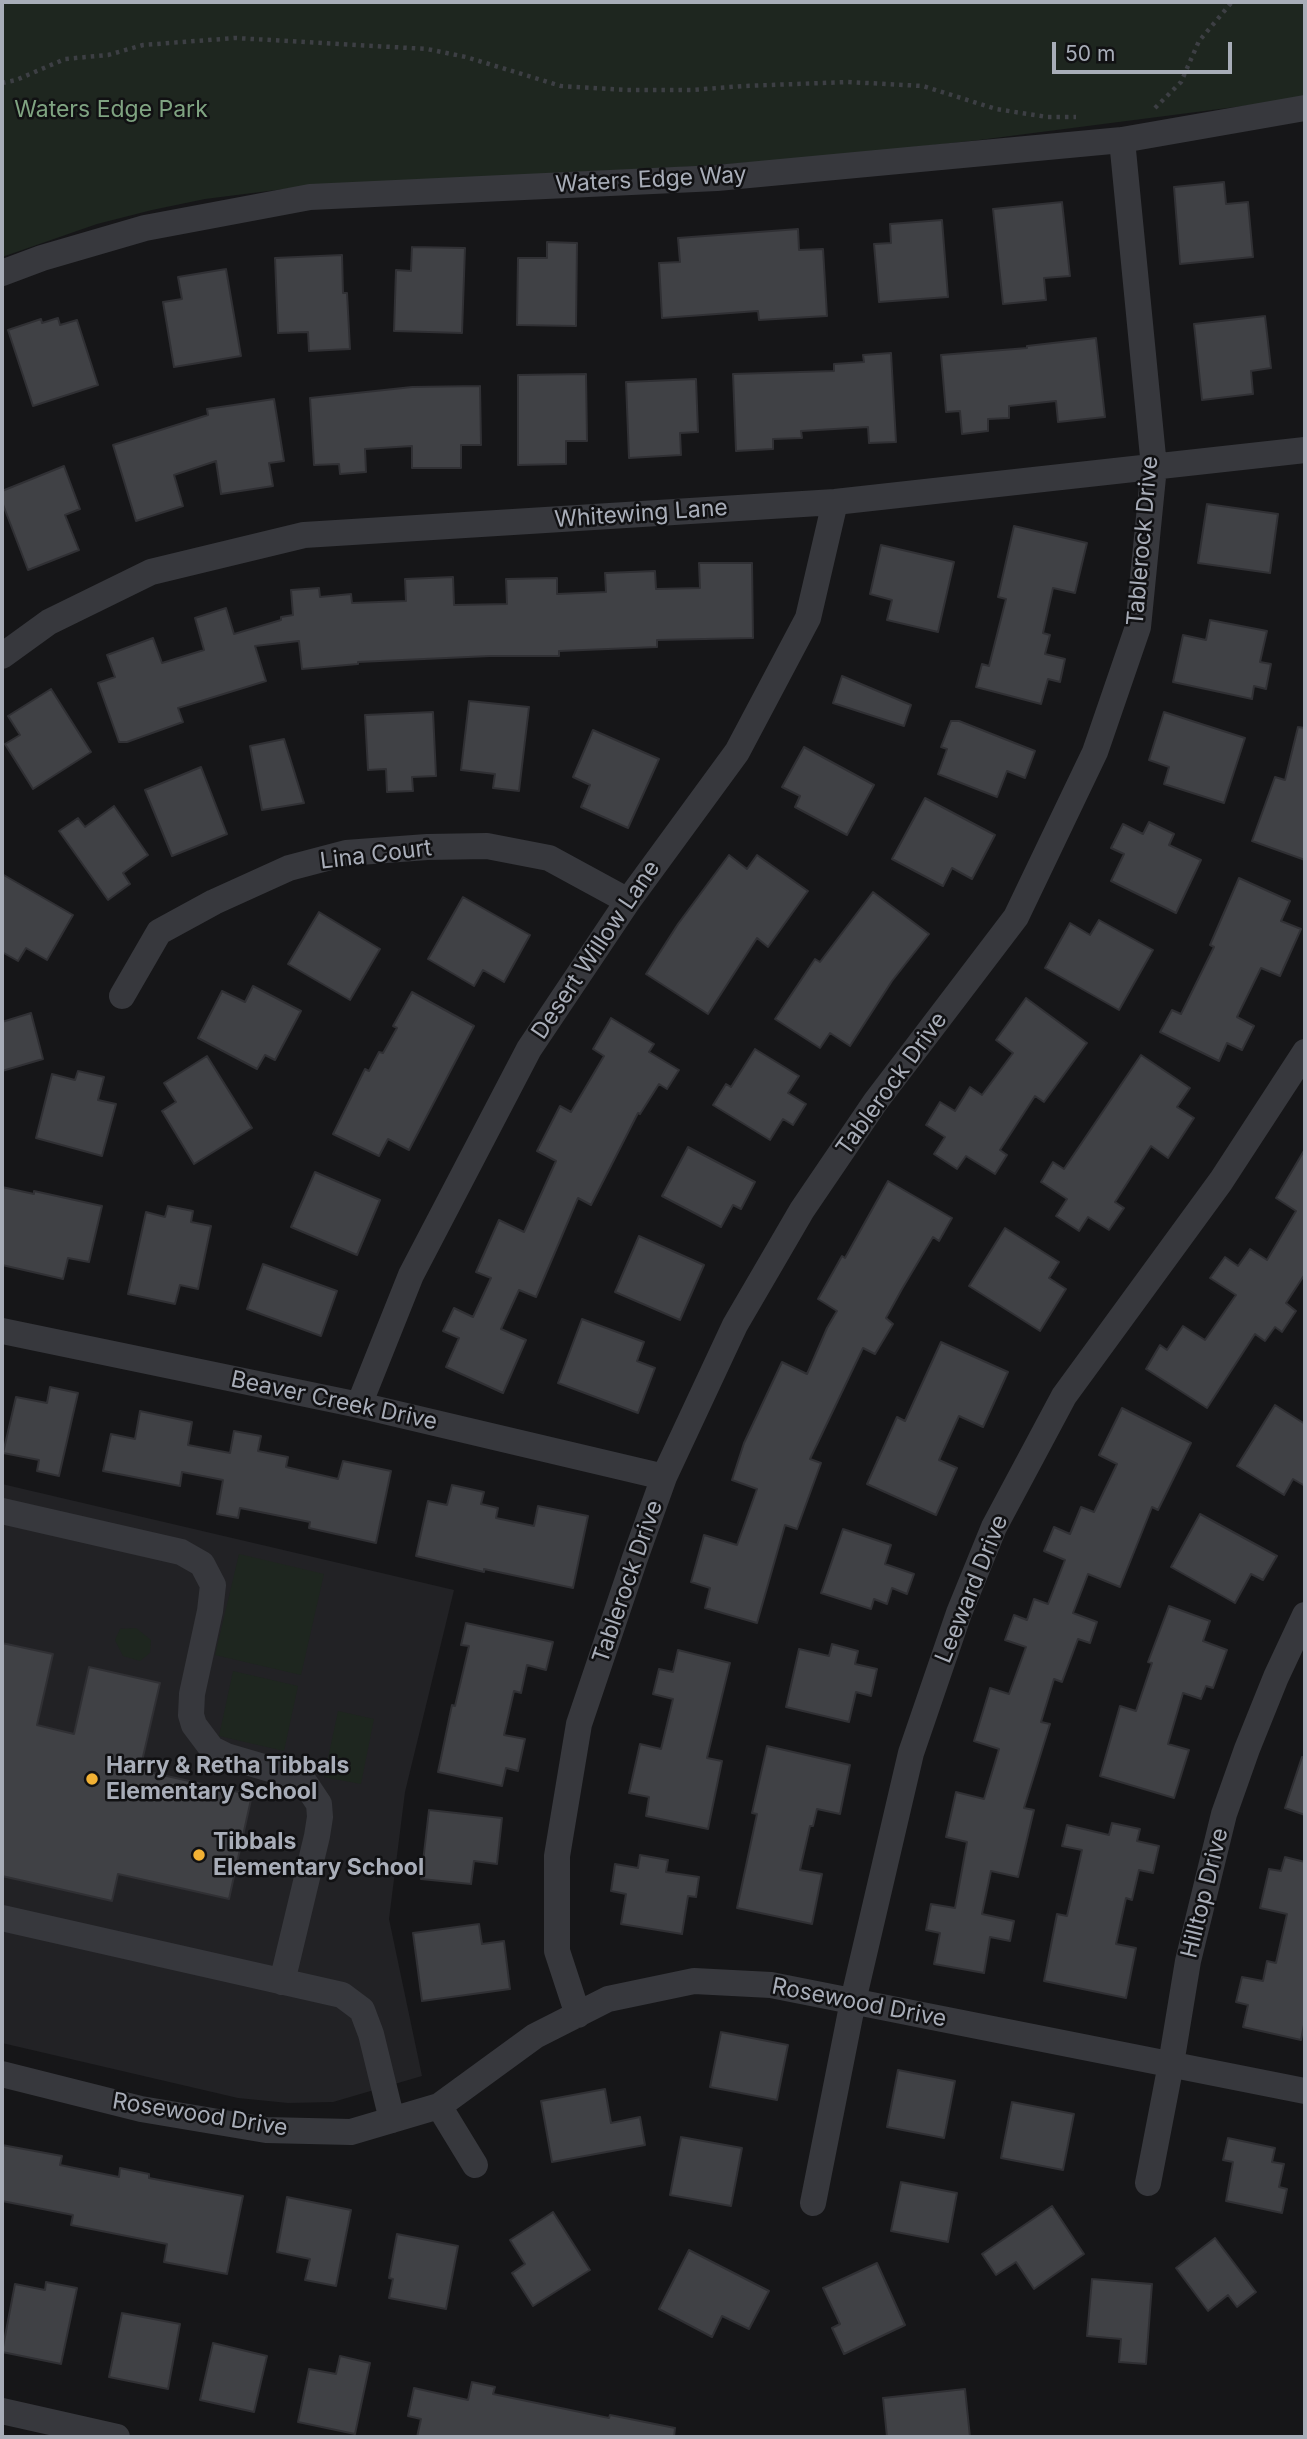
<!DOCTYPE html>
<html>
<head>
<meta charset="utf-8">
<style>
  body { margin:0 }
  #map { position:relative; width:1307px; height:2439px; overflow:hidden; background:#161618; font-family:Inter,sans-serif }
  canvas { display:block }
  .frame { position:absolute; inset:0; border:4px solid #a8adb8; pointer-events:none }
  .scale { position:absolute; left:1052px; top:42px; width:180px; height:32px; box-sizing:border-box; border:4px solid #a8adb8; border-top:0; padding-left:9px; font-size:21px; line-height:24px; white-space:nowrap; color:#a8adb8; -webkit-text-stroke:5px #111113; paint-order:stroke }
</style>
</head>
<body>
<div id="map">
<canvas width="1307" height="2439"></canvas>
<div class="frame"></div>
<div class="scale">50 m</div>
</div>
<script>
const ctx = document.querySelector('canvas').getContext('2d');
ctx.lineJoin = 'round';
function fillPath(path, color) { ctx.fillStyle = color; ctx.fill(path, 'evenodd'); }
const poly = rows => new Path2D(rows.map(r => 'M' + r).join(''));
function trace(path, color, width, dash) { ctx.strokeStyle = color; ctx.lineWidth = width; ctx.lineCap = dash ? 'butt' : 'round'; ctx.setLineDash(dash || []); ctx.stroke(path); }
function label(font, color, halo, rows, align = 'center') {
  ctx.font = font + ' Inter,sans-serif'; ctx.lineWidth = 5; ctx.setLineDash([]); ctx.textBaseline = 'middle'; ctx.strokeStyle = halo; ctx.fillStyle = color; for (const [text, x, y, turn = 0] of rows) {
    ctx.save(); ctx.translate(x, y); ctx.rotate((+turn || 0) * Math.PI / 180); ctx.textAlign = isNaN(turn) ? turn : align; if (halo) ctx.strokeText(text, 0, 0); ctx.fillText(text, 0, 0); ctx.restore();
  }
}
const built = poly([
  [2,1484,454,1590,405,1792,389,1919,422,2076,333,2102,288,2103,238,2098,2,2043]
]);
const green = poly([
  [2,2,1305,2,1305,98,979,140,816,158,700,166,308,186,205,199,152,210,97,224,2,257],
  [239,1554,324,1574,301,1675,215,1655],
  [136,1628,151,1640,150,1653,140,1661,123,1656,115,1640,120,1629],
  [233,1671,298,1686,284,1751,219,1736],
  [338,1711,374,1719,361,1784,324,1777]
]);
const building = poly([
  [1224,182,1226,204,1248,202,1253,257,1180,264,1174,187,1224,182],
  [1062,202,1070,276,1044,278,1046,300,1003,304,993,209,1062,202],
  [942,220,948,297,879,302,874,244,891,243,890,224,942,220],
  [798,229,799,250,823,249,827,316,759,320,758,311,662,318,659,263,680,262,678,238,798,229],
  [547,242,577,243,576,326,517,325,518,258,547,258,547,242],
  [412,247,465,248,462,333,394,331,396,270,411,271,412,247],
  [342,255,343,293,347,293,350,349,309,351,308,332,278,333,275,258,342,255],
  [226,269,241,356,174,367,163,302,182,299,178,277,226,269],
  [1265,316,1271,368,1251,371,1253,394,1202,400,1194,324,1265,316],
  [58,318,60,325,77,320,98,385,33,406,8,330,41,319,42,323,58,318],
  [1096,338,1105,417,1058,422,1056,401,1009,406,1009,418,988,419,988,431,962,434,960,411,946,412,941,355,1027,348,1027,346,1096,338],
  [891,353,896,442,869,443,868,427,801,431,802,438,773,439,773,449,736,451,733,374,834,371,834,364,864,362,863,355,891,353],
  [586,374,587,441,566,441,566,464,518,465,518,375,586,374],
  [696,379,698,432,680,433,681,455,629,458,626,382,696,379],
  [480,386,481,445,461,445,461,468,412,468,412,446,365,449,366,472,340,474,339,464,314,465,310,398,412,387,480,386],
  [274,399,284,461,269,463,273,486,221,494,216,461,174,475,183,506,136,521,113,445,208,415,207,409,274,399],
  [64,466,80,509,65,515,79,550,28,570,2,502,2,491,64,466],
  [1207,504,1278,514,1270,573,1198,563,1207,504],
  [1014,526,1087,543,1075,593,1053,588,1043,633,1050,635,1045,654,1065,659,1060,682,1048,679,1041,704,976,687,982,664,989,666,1006,599,998,597,1014,526],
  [881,545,954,562,938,632,887,620,892,600,870,594,881,545],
  [699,563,752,563,753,638,657,640,657,647,559,651,559,656,490,656,358,662,358,664,302,669,299,641,255,646,266,681,178,708,183,722,127,742,119,742,98,683,115,677,107,655,153,638,162,663,204,650,195,618,226,608,234,634,281,620,281,617,293,615,291,590,319,588,320,597,351,594,352,603,406,601,405,579,453,577,454,605,507,604,506,579,557,578,557,594,606,592,605,573,655,571,656,589,700,588,699,563],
  [1210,620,1267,631,1260,662,1271,664,1266,689,1254,686,1252,699,1173,682,1183,635,1206,640,1210,620],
  [842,676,911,705,904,726,833,703,842,676],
  [51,689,91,752,33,789,5,744,20,735,8,716,51,689],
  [469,701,529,707,519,791,493,788,495,774,461,770,469,701],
  [433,712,436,776,412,777,413,791,387,792,386,769,368,770,365,715,433,712],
  [1164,712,1245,738,1224,803,1164,784,1169,767,1149,760,1164,712],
  [951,721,959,721,1035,751,1025,778,1007,771,997,797,938,774,947,749,941,747,951,721],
  [1298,727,1305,728,1305,860,1252,841,1275,777,1285,780,1298,727],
  [593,730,659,759,628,828,581,807,590,785,573,777,593,730],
  [284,739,304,803,262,810,250,746,284,739],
  [804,747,874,785,847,835,795,807,800,796,782,787,804,747],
  [201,767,227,834,172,856,145,790,201,767],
  [925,798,995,835,972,879,952,868,943,886,892,859,925,798],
  [114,806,148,855,123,873,130,884,108,900,59,831,78,818,85,827,114,806],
  [1149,822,1174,834,1169,845,1201,860,1176,913,1111,881,1124,854,1111,848,1123,824,1143,834,1149,822],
  [729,855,747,869,757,855,808,891,768,947,757,938,708,1014,646,974,678,924,729,855],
  [2,874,73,915,47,960,26,948,18,961,2,952,2,874],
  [1239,878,1290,901,1281,921,1301,929,1280,976,1261,968,1237,1017,1254,1026,1242,1050,1227,1043,1219,1061,1160,1032,1172,1010,1181,1014,1214,947,1210,945,1239,878],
  [873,892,929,934,892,981,850,1046,830,1033,820,1048,775,1019,815,959,820,962,873,892],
  [463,897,530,935,504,982,483,970,474,986,428,959,463,897],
  [319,912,380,949,350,1000,288,964,319,912],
  [1099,920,1153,950,1119,1010,1045,968,1070,923,1090,935,1099,920],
  [253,986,301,1011,275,1060,265,1055,257,1069,198,1038,222,991,245,1002,253,986],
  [412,992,474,1026,409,1150,388,1139,379,1156,333,1134,365,1069,369,1071,379,1052,383,1053,397,1028,393,1026,412,992],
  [1026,998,1087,1043,1044,1102,1035,1096,1000,1150,1007,1155,995,1174,966,1156,957,1169,934,1154,945,1137,926,1125,940,1102,955,1111,970,1087,982,1095,1013,1053,996,1040,1026,998],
  [31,1013,43,1059,2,1071,2,1022,31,1013],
  [611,1018,654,1044,649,1052,679,1070,667,1089,659,1084,640,1114,638,1113,591,1205,578,1198,536,1297,519,1290,501,1329,526,1340,503,1393,446,1367,459,1338,443,1331,454,1308,473,1317,491,1278,476,1272,499,1220,524,1232,556,1161,537,1151,560,1106,571,1112,604,1056,593,1049,611,1018],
  [755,1049,799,1076,788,1093,806,1104,793,1125,783,1119,770,1140,713,1105,726,1084,731,1087,755,1049],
  [1141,1055,1190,1088,1177,1107,1194,1118,1168,1158,1151,1146,1115,1202,1124,1208,1109,1230,1088,1217,1079,1231,1056,1216,1067,1199,1041,1182,1053,1162,1064,1169,1141,1055],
  [207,1056,252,1128,194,1164,162,1111,176,1102,164,1083,207,1056],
  [78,1071,104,1077,98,1100,116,1104,102,1156,36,1138,52,1074,75,1080,78,1071],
  [688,1147,755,1182,741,1209,733,1205,721,1227,662,1196,688,1147],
  [1305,1149,1305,1274,1286,1303,1296,1311,1282,1332,1275,1327,1265,1341,1255,1334,1207,1408,1146,1369,1160,1345,1167,1350,1183,1326,1205,1340,1236,1295,1210,1278,1225,1257,1238,1266,1250,1249,1267,1260,1296,1211,1276,1198,1305,1149],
  [315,1172,380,1200,357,1255,291,1227,315,1172],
  [888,1181,952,1218,939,1241,933,1237,902,1289,886,1318,893,1324,875,1354,863,1348,810,1459,821,1463,797,1529,785,1525,757,1623,705,1608,710,1588,691,1582,704,1535,737,1545,757,1489,732,1480,744,1443,782,1362,807,1374,827,1328,837,1311,818,1299,842,1256,845,1258,888,1181],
  [2,1187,34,1194,34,1191,102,1206,89,1262,68,1258,63,1279,2,1265,2,1187],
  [168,1206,193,1211,191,1222,211,1226,198,1289,180,1285,175,1304,128,1294,146,1212,165,1217,168,1206],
  [1005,1228,1059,1262,1049,1278,1066,1289,1040,1331,969,1286,1005,1228],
  [639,1236,704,1265,680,1320,615,1292,639,1236],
  [263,1264,337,1291,321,1336,247,1309,263,1264],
  [582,1319,644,1342,637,1361,655,1368,638,1413,558,1383,582,1319],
  [941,1342,1008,1372,983,1427,959,1416,939,1460,957,1468,936,1515,867,1484,897,1417,905,1421,941,1342],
  [50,1387,78,1393,59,1476,37,1471,39,1460,3,1453,16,1397,47,1403,50,1387],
  [1275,1405,1305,1424,1305,1486,1293,1479,1284,1495,1237,1466,1275,1405],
  [1122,1408,1191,1443,1158,1510,1152,1507,1120,1587,1088,1574,1073,1613,1097,1622,1090,1643,1078,1639,1062,1682,1054,1679,1041,1722,1050,1724,1024,1808,1034,1810,1018,1877,991,1871,982,1914,1014,1921,1010,1941,990,1937,984,1973,934,1964,940,1933,926,1930,931,1904,955,1908,967,1842,946,1837,956,1792,984,1799,999,1749,974,1741,990,1688,1009,1694,1026,1647,1005,1640,1014,1615,1027,1620,1034,1599,1048,1604,1065,1560,1044,1551,1054,1527,1070,1534,1081,1507,1094,1512,1117,1464,1099,1455,1122,1408],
  [140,1411,192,1422,188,1445,230,1453,234,1431,261,1436,258,1451,288,1457,286,1467,338,1479,343,1461,391,1471,376,1543,309,1528,310,1522,240,1508,238,1518,217,1514,223,1480,182,1472,180,1486,103,1471,111,1434,135,1439,140,1411],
  [452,1485,484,1492,481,1504,498,1508,496,1518,534,1526,538,1506,588,1516,573,1588,484,1569,484,1572,416,1556,428,1501,447,1505,452,1485],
  [1200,1514,1277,1556,1263,1580,1251,1574,1235,1603,1171,1567,1200,1514],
  [843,1529,891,1545,885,1564,914,1574,907,1594,892,1588,887,1604,874,1599,871,1609,821,1593,843,1529],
  [1169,1606,1210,1621,1203,1641,1227,1650,1213,1688,1206,1686,1201,1699,1183,1693,1168,1744,1189,1750,1174,1798,1100,1776,1120,1706,1136,1711,1152,1663,1148,1662,1169,1606],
  [466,1623,553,1642,546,1670,527,1665,521,1693,514,1691,504,1735,525,1739,518,1771,506,1768,502,1786,438,1772,452,1705,455,1706,469,1646,461,1645,466,1623],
  [2,1643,53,1654,37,1725,74,1734,89,1667,160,1683,140,1770,252,1795,229,1899,118,1874,112,1901,2,1876,2,1643],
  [832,1644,858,1651,855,1664,877,1669,871,1696,856,1692,849,1722,786,1707,799,1649,829,1656,832,1644],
  [678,1650,730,1663,707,1758,722,1761,708,1829,646,1816,649,1797,629,1793,640,1744,661,1749,673,1699,653,1694,659,1669,673,1672,678,1650],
  [767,1746,850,1765,840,1814,817,1809,813,1826,810,1826,800,1870,822,1874,812,1924,737,1908,757,1814,752,1813,767,1746],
  [1302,1757,1305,1758,1305,1815,1285,1808,1302,1757],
  [429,1810,502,1818,497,1864,474,1861,471,1884,421,1879,429,1810],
  [1112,1823,1140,1829,1137,1841,1159,1846,1153,1873,1139,1870,1132,1900,1126,1898,1116,1944,1136,1948,1126,1998,1044,1981,1057,1914,1067,1916,1082,1850,1062,1846,1067,1825,1109,1835,1112,1823],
  [640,1855,668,1860,666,1872,699,1877,696,1897,688,1896,682,1934,621,1924,626,1894,611,1891,615,1864,638,1868,640,1855],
  [1285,1857,1305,1862,1305,2020,1301,2040,1243,2027,1248,2005,1236,2002,1242,1977,1263,1981,1267,1961,1276,1963,1287,1914,1260,1908,1269,1869,1281,1871,1285,1857],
  [479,1924,482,1944,504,1941,510,1989,422,2001,413,1933,479,1924],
  [721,2032,788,2045,777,2100,710,2087,721,2032],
  [898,2070,955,2081,944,2138,887,2127,898,2070],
  [605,2089,611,2123,640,2117,645,2145,552,2162,541,2101,605,2089],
  [1012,2102,1074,2114,1063,2170,1001,2158,1012,2102],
  [681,2137,742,2148,731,2206,670,2195,681,2137],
  [1228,2138,1275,2148,1272,2162,1284,2164,1279,2187,1287,2189,1282,2213,1226,2201,1233,2162,1223,2160,1228,2138],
  [2,2145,62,2156,60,2165,119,2177,120,2168,149,2174,149,2178,243,2196,227,2274,164,2262,167,2244,71,2225,73,2215,2,2201,2,2145],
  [901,2182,957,2193,948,2242,891,2231,901,2182],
  [287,2197,351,2210,336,2286,305,2280,310,2259,277,2252,287,2197],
  [1052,2206,1084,2254,1034,2289,1016,2262,996,2275,982,2254,1052,2206],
  [553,2212,590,2270,533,2306,512,2273,525,2264,510,2240,553,2212],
  [397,2234,458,2246,446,2309,389,2298,393,2279,389,2278,397,2234],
  [1215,2238,1256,2292,1237,2307,1228,2295,1208,2311,1176,2268,1215,2238],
  [689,2250,769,2291,749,2329,722,2316,712,2337,659,2309,689,2250],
  [877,2263,905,2325,844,2354,832,2328,840,2324,823,2288,877,2263],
  [1092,2279,1152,2284,1146,2364,1119,2362,1121,2339,1087,2336,1092,2279],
  [46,2282,77,2288,61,2364,2,2352,15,2284,45,2290,46,2282],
  [122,2313,180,2324,168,2389,109,2377,122,2313],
  [213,2343,267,2356,254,2412,200,2400,213,2343],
  [340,2356,370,2363,355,2434,298,2422,309,2369,336,2374,340,2356],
  [472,2382,495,2387,493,2394,609,2418,610,2415,675,2428,674,2437,417,2437,421,2419,408,2416,414,2388,468,2400,472,2382],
  [965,2389,970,2437,887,2437,883,2398,965,2389]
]);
const path = poly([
  [2,83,16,80,65,59,108,55,143,45,235,38,427,49,466,57,561,86,627,90,691,90,744,86,848,82,923,86,996,109,1047,117,1076,117],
  [1155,108,1181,82,1199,41,1232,2]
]);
const minor = poly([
  [2,273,42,258,145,228,310,197,717,178,1122,140,1305,108],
  [2,656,49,622,151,572,304,535,835,502,1305,450],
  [122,996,159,932,214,902,289,868,346,853,427,847,487,846,549,858,628,901],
  [2,1331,359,1405,664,1477],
  [359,1405,411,1275,529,1049,628,901,737,752,808,618,835,502],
  [2,1511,181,1552,202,1564,213,1585,210,1611,192,1694,191,1715,194,1725,212,1749,226,1756,294,1776,305,1783,319,1804,320,1817,317,1836,282,1982],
  [2,1918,342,1995,362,2010,371,2034,392,2120],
  [578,2015,557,1951,557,1856,579,1724,635,1558,664,1477,735,1325,802,1210,876,1101,1016,917,1095,752,1138,627,1154,467,1122,140],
  [2,2074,141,2109,266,2130,351,2132,439,2106,535,2036,608,1999,694,1981,771,1985,1305,2091],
  [439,2106,475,2165],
  [1148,2183,1171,2064,1188,1961,1224,1814,1247,1749,1276,1677,1305,1615],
  [813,2203,853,2001,911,1753,959,1613,994,1527,1064,1396,1221,1181,1305,1052],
  [2,2411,117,2437]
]);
const markers = [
  [92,1779,7,"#f2b134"],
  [199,1855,7,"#f2b134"]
];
const parkNames = [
  ["Waters Edge Park",111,110]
];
const streetNames = [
  ["Waters Edge Way",651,180,-3],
  ["Whitewing Lane",641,514,-4],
  ["Tablerock Drive",1143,541,-85],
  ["Lina Court",376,855,-7],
  ["Desert Willow Lane",596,950,-56],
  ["Tablerock Drive",892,1084,-54],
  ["Beaver Creek Drive",334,1401,12],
  ["Tablerock Drive",628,1582,-71],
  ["Leeward Drive",972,1589,-68],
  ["Hilltop Drive",1205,1893,-76],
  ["Rosewood Drive",859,2003,11],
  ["Rosewood Drive",200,2115,9]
];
const poiNames = [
  ["Harry & Retha Tibbals",106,1766],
  ["Elementary School",106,1792],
  ["Tibbals",213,1842],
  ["Elementary School",213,1868]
];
fillPath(built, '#222225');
fillPath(green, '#1e261f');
fillPath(building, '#404145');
trace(building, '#303034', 2);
trace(path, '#3d3f44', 4.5, [3.5, 5]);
trace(minor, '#37383d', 26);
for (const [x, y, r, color] of markers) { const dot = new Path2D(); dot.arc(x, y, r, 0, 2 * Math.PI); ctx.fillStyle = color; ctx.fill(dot); trace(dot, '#111113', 2.5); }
label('23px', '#7fa381', '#111113', parkNames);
label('23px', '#a8adb8', '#111113', streetNames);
label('bold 23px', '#a8adb8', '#111113', poiNames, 'left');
</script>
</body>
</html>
